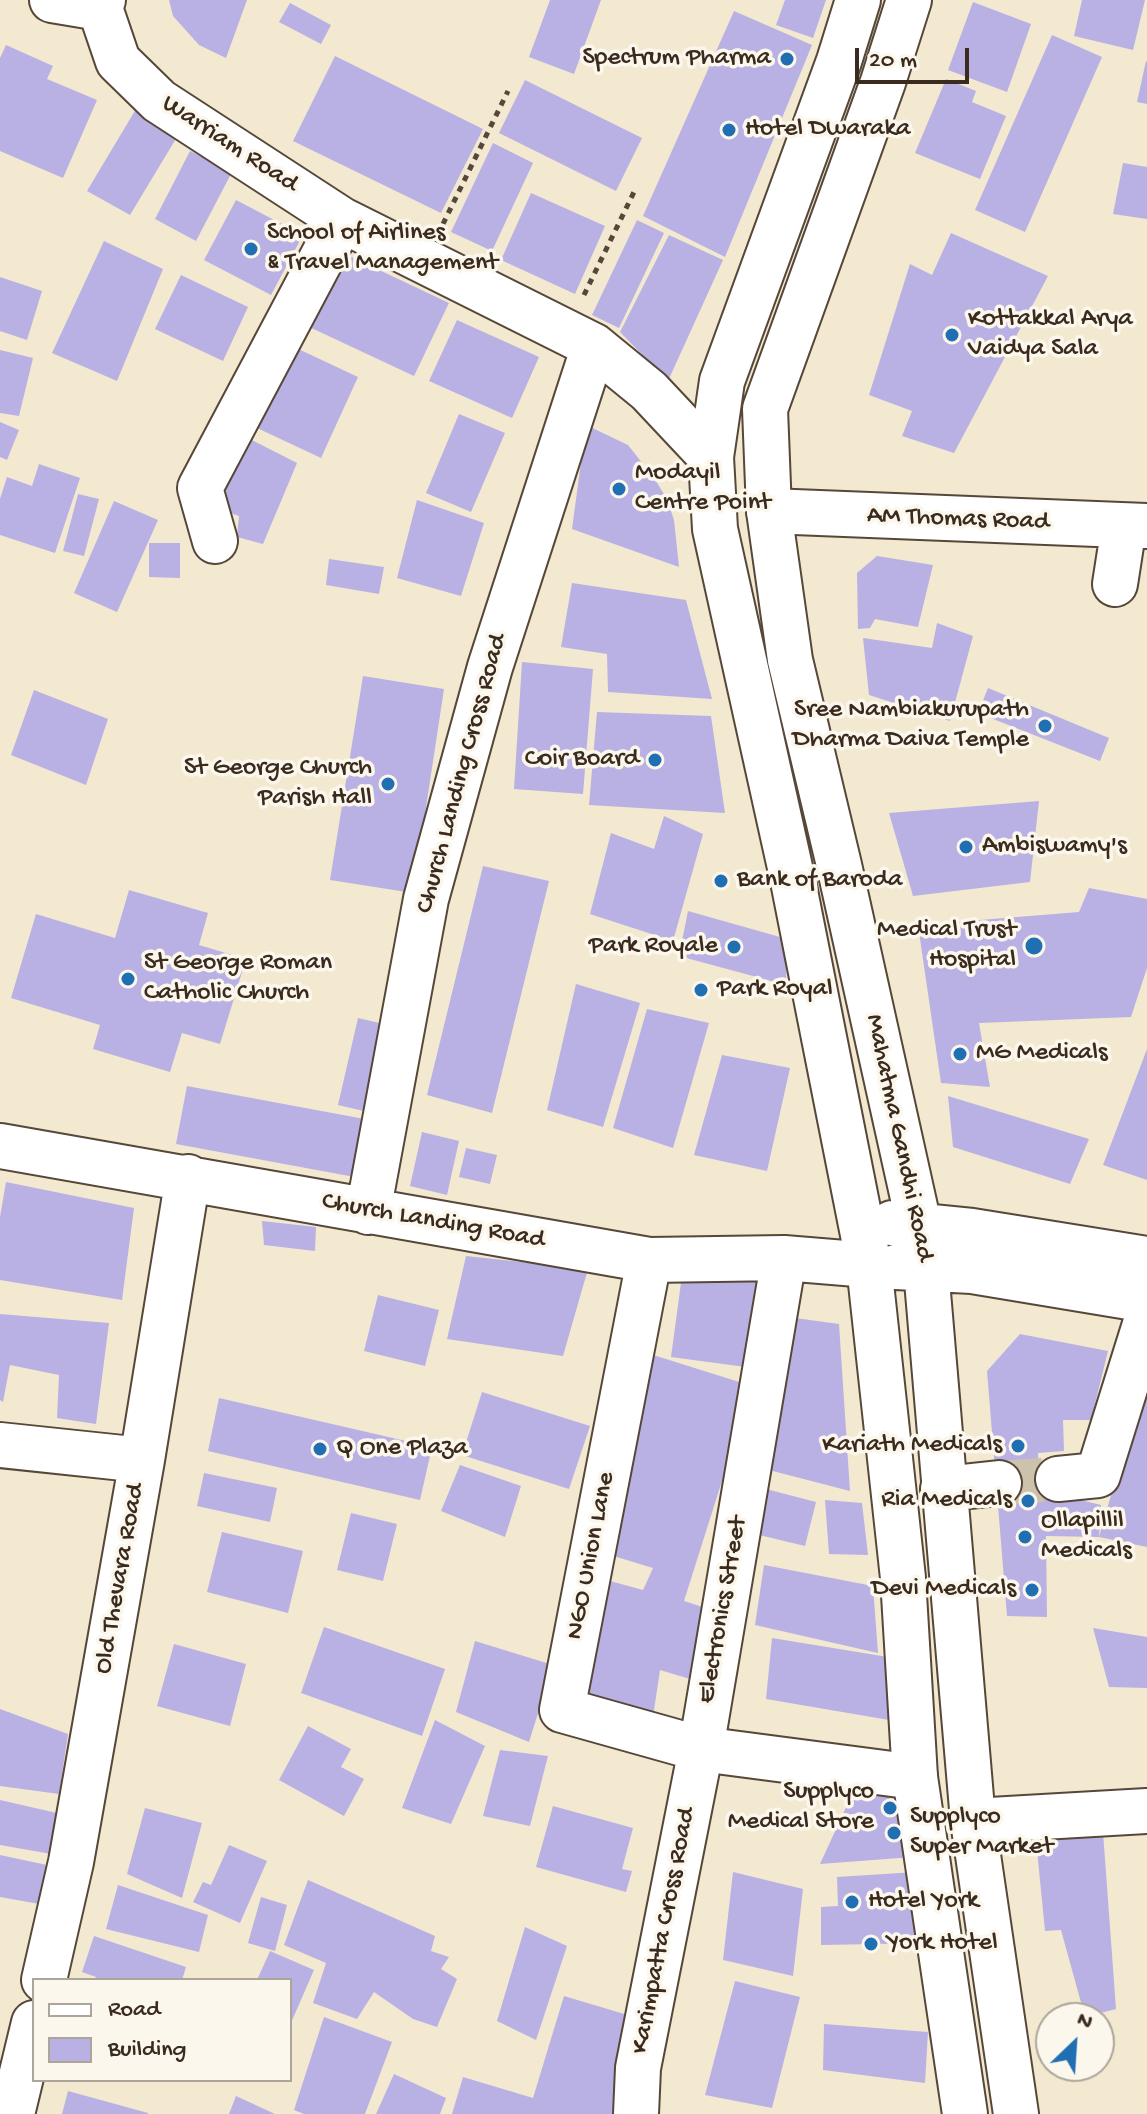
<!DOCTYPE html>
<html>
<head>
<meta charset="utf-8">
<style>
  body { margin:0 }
  #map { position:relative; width:1147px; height:2114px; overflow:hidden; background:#f2e9d0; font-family:"Gochi Hand",sans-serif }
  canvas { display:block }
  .legend { position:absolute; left:32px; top:1978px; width:260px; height:104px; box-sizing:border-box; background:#fbf7ec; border:2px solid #aea59a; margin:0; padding:10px 14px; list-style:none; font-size:24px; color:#3b2a1e }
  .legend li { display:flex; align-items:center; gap:16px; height:40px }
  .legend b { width:40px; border:2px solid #aea59a }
  .north { position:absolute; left:1035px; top:2002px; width:80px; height:80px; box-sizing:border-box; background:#fbf7ec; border:2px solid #aea59a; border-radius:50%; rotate:25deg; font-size:22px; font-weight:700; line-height:32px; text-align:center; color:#3b2a1e }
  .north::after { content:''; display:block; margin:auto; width:28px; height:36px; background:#1f6fb2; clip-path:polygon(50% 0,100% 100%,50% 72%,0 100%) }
  .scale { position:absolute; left:855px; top:48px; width:114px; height:36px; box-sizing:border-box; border:4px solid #3b2a1e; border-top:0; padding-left:10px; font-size:24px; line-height:28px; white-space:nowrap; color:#3b2a1e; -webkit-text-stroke:6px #fbf7ec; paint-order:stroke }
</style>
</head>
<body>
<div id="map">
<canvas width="1147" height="2114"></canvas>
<ul class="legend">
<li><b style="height:10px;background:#fff"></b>Road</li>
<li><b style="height:22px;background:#b9b1e4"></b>Building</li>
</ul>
<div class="north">N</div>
<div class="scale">20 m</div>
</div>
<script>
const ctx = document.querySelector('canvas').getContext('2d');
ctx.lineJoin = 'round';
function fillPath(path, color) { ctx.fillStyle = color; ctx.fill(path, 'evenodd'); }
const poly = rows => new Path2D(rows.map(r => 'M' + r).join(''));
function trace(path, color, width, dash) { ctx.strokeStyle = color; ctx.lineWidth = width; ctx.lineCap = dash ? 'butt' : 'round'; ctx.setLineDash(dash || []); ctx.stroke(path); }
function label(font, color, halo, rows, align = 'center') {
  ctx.font = font + ' "Gochi Hand",sans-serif'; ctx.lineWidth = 7; ctx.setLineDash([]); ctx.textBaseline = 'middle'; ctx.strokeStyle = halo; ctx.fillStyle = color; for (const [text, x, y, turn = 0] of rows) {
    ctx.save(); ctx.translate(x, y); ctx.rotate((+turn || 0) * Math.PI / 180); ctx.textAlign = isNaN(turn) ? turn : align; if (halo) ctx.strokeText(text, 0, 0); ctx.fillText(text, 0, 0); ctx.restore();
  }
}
const building = poly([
  [169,0,247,0,226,58,199,45,173,16],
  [550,0,601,0,574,74,529,57],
  [785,0,826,0,813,38,776,25],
  [1082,0,1145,0,1133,50,1074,36],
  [973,2,1031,24,1007,92,948,70],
  [290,3,331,25,321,44,279,22],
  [734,11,812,45,725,257,643,216],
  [1052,35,1102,57,1025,232,975,210],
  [6,45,53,66,47,79,97,100,63,178,0,151,0,58],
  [335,56,483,129,441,213,293,141],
  [1146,61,1147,62,1147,104,1137,102],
  [946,79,976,91,972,102,1006,116,980,179,915,153],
  [525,80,642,138,616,191,499,133],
  [136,109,177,137,130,215,87,191],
  [493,143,533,163,492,251,451,232],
  [190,151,232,172,196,241,155,219],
  [1123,163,1147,167,1147,219,1113,214],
  [531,193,605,226,575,294,501,260],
  [236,200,303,235,271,295,204,260],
  [637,220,664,233,619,328,592,315],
  [951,233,1048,276,954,453,902,436,912,411,869,395,910,264,932,275],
  [669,235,723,260,668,381,620,332],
  [104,241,163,269,117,381,52,353],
  [339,251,449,303,414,376,305,325],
  [181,275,248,307,223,361,155,329],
  [0,277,42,291,27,340,0,331],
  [457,320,539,357,512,418,429,381],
  [292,346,358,377,321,458,255,427],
  [0,350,33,358,19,416,0,413],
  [459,414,505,433,471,512,426,493],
  [0,422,19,430,7,460,0,457],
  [586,425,628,445,654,478,667,499,674,520,679,567,572,529],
  [244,436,297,463,263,544,237,537,239,516,222,510,214,484],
  [39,464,80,478,55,553,0,535,0,499,7,477,32,486],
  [78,494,99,499,84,556,63,551],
  [417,500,484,523,461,596,397,578],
  [114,501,158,520,117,612,74,593],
  [149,543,180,543,180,578,149,577],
  [877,556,933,565,918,627,875,619,870,628,858,629,857,573],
  [329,559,384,567,379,594,326,585],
  [572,583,686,600,712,699,608,692,607,654,561,647],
  [937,623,973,636,950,721,869,695,863,638,932,648],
  [522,662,593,669,583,794,514,789],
  [363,676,444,689,413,893,330,880],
  [988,688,1109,738,1100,761,978,713],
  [34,690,108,719,86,785,11,755],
  [597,712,711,716,725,813,589,805],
  [1039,801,1030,882,913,896,889,813],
  [664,816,703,834,673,941,590,914,611,833,654,849],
  [483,866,549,881,492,1113,427,1095],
  [1089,888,1147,899,1147,968,1131,1017,979,1023,990,1087,941,1083,918,925,1079,912],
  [129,890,208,913,199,945,246,959,220,1044,182,1033,170,1072,93,1049,100,1025,11,998,36,914,115,938],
  [688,911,787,939,786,985,679,956],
  [576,984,640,1003,603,1127,547,1110],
  [647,1009,709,1023,673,1148,613,1128],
  [358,1018,388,1025,368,1112,338,1105],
  [1147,1049,1147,1180,1103,1165],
  [722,1055,790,1068,767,1171,694,1155],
  [187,1086,370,1120,360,1178,176,1144],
  [948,1096,1089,1139,1070,1184,953,1147],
  [422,1132,459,1141,447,1195,410,1186],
  [466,1148,497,1155,490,1184,459,1177],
  [6,1182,134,1208,122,1300,0,1280,0,1217],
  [262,1221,316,1227,315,1251,264,1245],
  [466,1256,588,1269,563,1356,447,1339],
  [683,1268,765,1279,753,1368,671,1357],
  [378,1295,439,1310,425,1366,364,1351],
  [0,1314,109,1323,96,1424,57,1418,59,1375,10,1365,3,1402,0,1400],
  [795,1318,839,1324,850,1491,761,1468],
  [1020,1334,1108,1351,1091,1420,1063,1420,1064,1451,1038,1453,1039,1490,1101,1505,1099,1537,1147,1370,1147,1547,1099,1537,1046,1536,1047,1617,1007,1616,987,1371],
  [650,1354,752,1386,684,1601,712,1610,690,1679,660,1670,653,1717,579,1696,610,1581,643,1590,653,1568,607,1554],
  [482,1392,590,1426,569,1489,462,1455],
  [219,1398,432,1447,420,1500,208,1451],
  [460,1465,521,1486,505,1537,441,1511],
  [204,1473,277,1488,270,1522,197,1506],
  [766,1489,816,1502,805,1546,755,1534],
  [825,1500,862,1503,868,1555,829,1554],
  [351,1513,397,1524,383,1581,337,1570],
  [222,1532,303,1551,288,1613,207,1592],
  [764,1565,873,1586,878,1653,755,1625],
  [324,1627,445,1669,422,1736,301,1693],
  [1093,1628,1147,1637,1147,1688,1109,1687],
  [772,1638,894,1658,895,1721,766,1699],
  [475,1641,553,1665,529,1742,456,1712],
  [174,1644,246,1664,230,1726,157,1706],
  [0,1709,68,1734,59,1794,0,1786],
  [435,1720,485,1746,451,1824,402,1808],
  [308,1726,351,1749,341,1767,364,1779,344,1816,279,1780],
  [500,1750,548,1756,530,1826,483,1816],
  [854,1790,888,1793,913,1857,820,1864],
  [0,1800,70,1816,57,1855,0,1845],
  [553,1806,633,1828,622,1869,632,1871,626,1892,536,1867],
  [145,1808,202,1823,182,1898,127,1874],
  [1040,1824,1103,1832,1116,2009,1085,2017,1061,1930,1045,1931,1037,1850],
  [229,1845,267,1861,240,1923,193,1902,203,1882,211,1885],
  [0,1855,61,1868,51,1906,0,1897],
  [733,1872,803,1889,793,1976,723,1960],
  [916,1872,932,1943,821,1945,821,1907,838,1906,837,1877],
  [308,1880,435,1936,431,1951,449,1957,441,1969,457,1979,437,2027,413,2019,374,1992,357,2019,313,2003,326,1963,284,1945],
  [118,1885,208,1915,199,1952,106,1929],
  [261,1897,287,1905,275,1951,248,1943],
  [525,1927,567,1946,536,2040,497,2021],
  [94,1936,186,1967,182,1980,95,1980,96,1977,82,1972],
  [270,1951,314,1970,290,2025,290,1980,257,1980],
  [735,1981,800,1997,772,2108,705,2095],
  [564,1996,641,2019,612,2114,452,2114,463,2077,533,2098],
  [324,2017,392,2042,365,2114,304,2114,294,2110],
  [824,2024,928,2032,925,2083,823,2070],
  [394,2074,446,2098,440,2114,376,2114],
  [68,2091,148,2113,148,2114,62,2114],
  [236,2096,275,2114,229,2114]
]);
const minorTunnel = poly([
  [999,1483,1058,1479]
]);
const path = poly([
  [443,224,508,91],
  [584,295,634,192]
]);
const minor = poly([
  [52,0,100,8],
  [103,0,100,8,118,61,159,101,342,220,594,346,649,391,711,457],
  [769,511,1147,526],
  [215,541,200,488,342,220],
  [1115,584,1124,526],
  [0,1146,649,1260,784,1258,869,1265],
  [368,1212,426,899,490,667,594,346],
  [649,1260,562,1710,701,1749,915,1777],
  [0,1445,142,1460],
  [1058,1479,1098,1475,1147,1318],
  [943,1489,999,1483],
  [973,1821,1147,1811],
  [44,1980,71,1862,142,1460,188,1177],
  [12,2114,34,2023],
  [636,2114,638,2068,701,1749,784,1258]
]);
const major = poly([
  [858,0,839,61,722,381,711,457,715,529,793,881,869,1265,903,1578,915,1777,965,2114],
  [909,0,883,82,765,409,769,511,790,660,839,865,919,1225,926,1269,973,1821,1016,2114],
  [892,1223,972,1231,1147,1259],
  [896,1267,972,1271,1147,1300]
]);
const markers = [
  [787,59,8,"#1f6fb2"],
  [729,130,8,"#1f6fb2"],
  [251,249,8,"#1f6fb2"],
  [952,335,8,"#1f6fb2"],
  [619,489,8,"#1f6fb2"],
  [1045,726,8,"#1f6fb2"],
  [655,760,8,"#1f6fb2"],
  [388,784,8,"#1f6fb2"],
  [966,847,8,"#1f6fb2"],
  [721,881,8,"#1f6fb2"],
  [1034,946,10,"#1f6fb2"],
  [734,947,8,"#1f6fb2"],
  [128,979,8,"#1f6fb2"],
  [701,990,8,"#1f6fb2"],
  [960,1054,8,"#1f6fb2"],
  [1018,1446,8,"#1f6fb2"],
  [320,1449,8,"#1f6fb2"],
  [1028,1501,8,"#1f6fb2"],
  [1025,1537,8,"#1f6fb2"],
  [1032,1590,8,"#1f6fb2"],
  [890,1808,8,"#1f6fb2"],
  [894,1833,8,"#1f6fb2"],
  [852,1902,8,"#1f6fb2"],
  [871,1944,8,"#1f6fb2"]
];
const poiNames = [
  ["Spectrum Pharma",771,59,"right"],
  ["Hotel Dwaraka",745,130],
  ["School of Airlines",267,234],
  ["& Travel Management",267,264],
  ["Kottakkal Arya",968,320],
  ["Vaidya Sala",968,350],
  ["Modayil",635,474],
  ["Centre Point",635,504],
  ["Sree Nambiakurupath",1029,711,"right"],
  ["Dharma Daiva Temple",1029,741,"right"],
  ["Coir Board",639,760,"right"],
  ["St George Church",372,769,"right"],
  ["Parish Hall",372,799,"right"],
  ["Ambiswamy's",982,847],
  ["Bank of Baroda",737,881],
  ["Medical Trust",1016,931,"right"],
  ["Hospital",1016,961,"right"],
  ["Park Royale",718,947,"right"],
  ["St George Roman",144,964],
  ["Catholic Church",144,994],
  ["Park Royal",717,990],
  ["MG Medicals",976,1054],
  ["Kariath Medicals",1002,1446,"right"],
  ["Q One Plaza",336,1449],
  ["Ria Medicals",1012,1501,"right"],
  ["Ollapillil",1041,1522],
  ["Medicals",1041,1552],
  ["Devi Medicals",1016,1590,"right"],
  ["Supplyco",874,1793,"right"],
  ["Medical Store",874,1823,"right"],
  ["Supplyco",910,1818],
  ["Super Market",910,1848],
  ["Hotel York",868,1902],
  ["York Hotel",887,1944]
];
const streetNames = [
  ["Warriam Road",229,145,33],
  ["AM Thomas Road",958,520,2],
  ["Church Landing Cross Road",463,774,-75],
  ["Mahatma Gandhi Road",898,1138,78],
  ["Church Landing Road",433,1222,10],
  ["NGO Union Lane",592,1556,-79],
  ["Old Thevara Road",121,1579,-80],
  ["Electronics Street",724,1610,-80],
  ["Karimpatta Cross Road",665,1931,-79]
];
fillPath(building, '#b9b1e4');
trace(minorTunnel, '#cdc3ac', 44, [44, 22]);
trace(minor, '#564739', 48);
trace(major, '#564739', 48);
trace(path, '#564739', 5, [6, 6]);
trace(minor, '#fff', 44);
trace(major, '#fff', 44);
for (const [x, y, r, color] of markers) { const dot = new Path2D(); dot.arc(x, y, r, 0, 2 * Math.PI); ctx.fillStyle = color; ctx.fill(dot); trace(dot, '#fbf7ec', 3); }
label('26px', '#3b2a1e', '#fbf7ec', poiNames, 'left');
label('26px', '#3b2a1e', '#fbf7ec', streetNames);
</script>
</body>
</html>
